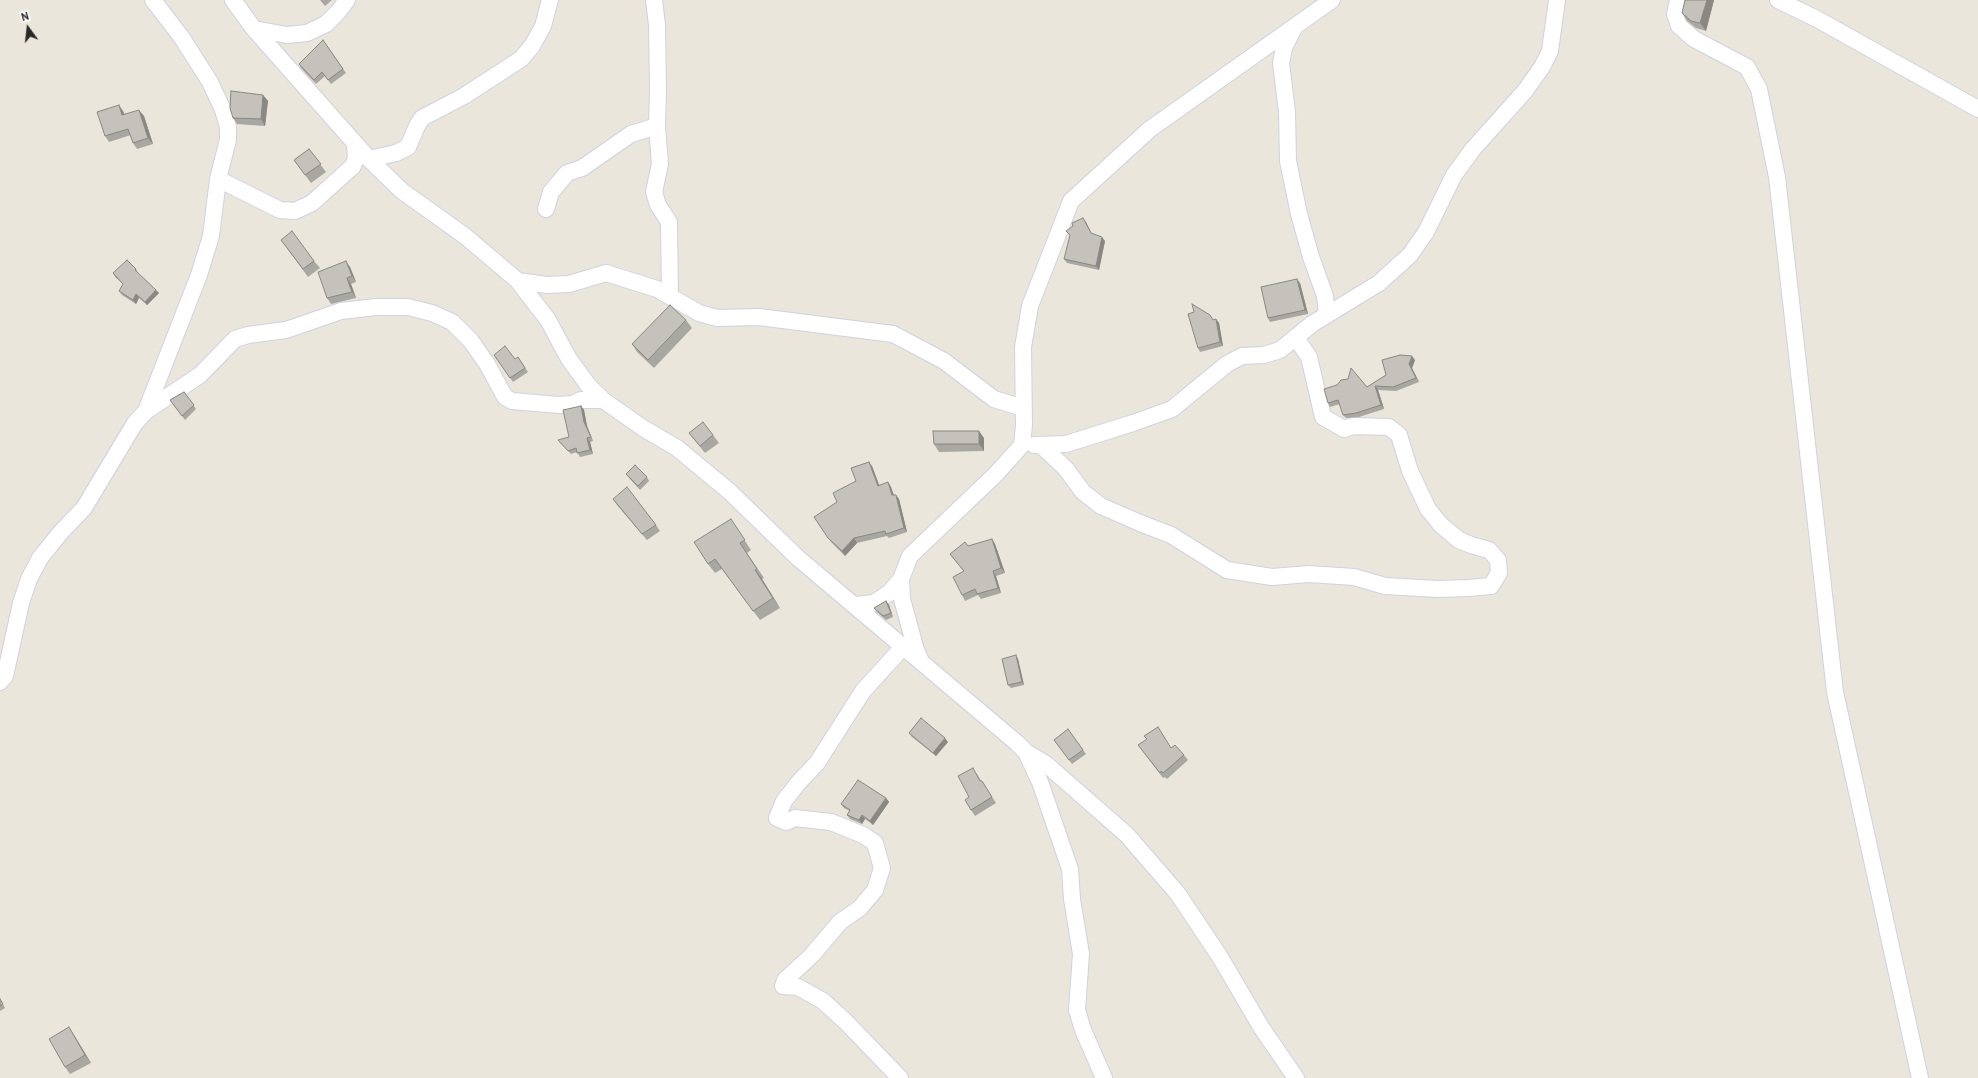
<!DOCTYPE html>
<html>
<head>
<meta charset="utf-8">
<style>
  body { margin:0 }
  #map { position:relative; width:1978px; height:1078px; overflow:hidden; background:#eae6db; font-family:"PT Sans",sans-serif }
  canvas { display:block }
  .north { position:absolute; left:8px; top:8px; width:40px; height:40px; -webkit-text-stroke:3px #fff; paint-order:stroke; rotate:345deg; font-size:11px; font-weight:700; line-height:16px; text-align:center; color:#282828 }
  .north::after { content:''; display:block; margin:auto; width:14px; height:18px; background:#282828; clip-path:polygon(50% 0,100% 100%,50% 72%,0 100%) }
</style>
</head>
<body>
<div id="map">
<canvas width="1978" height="1078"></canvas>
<div class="north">N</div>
</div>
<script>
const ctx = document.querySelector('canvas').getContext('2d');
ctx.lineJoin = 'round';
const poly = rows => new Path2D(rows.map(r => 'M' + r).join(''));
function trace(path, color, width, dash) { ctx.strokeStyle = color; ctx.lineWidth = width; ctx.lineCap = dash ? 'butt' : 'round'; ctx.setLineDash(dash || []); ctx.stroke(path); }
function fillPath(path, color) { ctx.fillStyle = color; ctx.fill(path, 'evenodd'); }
const minor = poly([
  [233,0,254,29,369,159,402,191,465,236,518,281,548,320,569,359,588,385,603,400,643,428,677,448,730,492,798,558,1017,743,1026,752,1040,782,1070,869,1072,899,1081,954,1077,1010,1083,1030,1104,1078],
  [654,0,657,25,658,90,657,126,660,164,654,192,658,205,669,222,670,296],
  [1678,0,1675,14,1679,26,1694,39,1747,67,1759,89,1777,177,1835,692,1920,1078],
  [1778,0,1817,19,1978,109],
  [1295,26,1284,48,1281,63,1287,112,1288,161,1299,214,1311,257,1325,296,1327,315],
  [254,29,287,35,307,33,326,24,338,12,347,0],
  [369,159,396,153,408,147,417,126,422,118,464,96,521,59,532,46,543,26,550,0],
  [218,179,280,210,295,211,312,203,353,166,356,158,355,145],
  [546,209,551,192,567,173,582,168,631,134,657,126],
  [518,281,547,285,569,284,606,273,657,289,699,313,717,318,759,317,893,334,944,361,994,399,1023,408],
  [146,411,200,375,235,339,248,335,286,330,341,311,376,307,408,307,432,313,452,322,471,341,487,364,505,397,512,401,559,405,573,404,581,400,603,400],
  [1034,445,1066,444,1133,423,1172,409,1227,364,1242,356,1264,355,1280,350,1312,324,1379,283,1410,255,1426,232,1454,175,1473,149,1525,91,1542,67,1550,51,1557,0],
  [1042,446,1066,469,1083,492,1101,506,1140,523,1171,535,1227,570,1272,577,1309,574,1354,577,1385,586,1438,589,1469,588,1491,586,1499,573,1498,560,1489,550,1471,545,1459,540,1441,525,1428,509,1410,471,1399,435,1389,427,1354,426,1344,429,1323,417,1309,357,1296,338],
  [901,579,902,599,916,650,921,661],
  [855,605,874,603,889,593,901,579,910,556,996,474,1022,445,1024,425,1023,347,1030,306,1071,201,1150,129,1332,0],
  [0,682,5,676,21,603,29,579,40,558,61,532,84,508,135,423,146,411,199,275,211,236,218,179,228,140,228,127,223,110,210,82,182,38,153,0],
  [1026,752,1046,764,1127,835,1178,894,1220,957,1261,1027,1296,1078],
  [900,1078,846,1022,823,1001,798,987,783,986,785,980,812,955,840,922,860,908,875,890,882,868,875,843,863,835,831,822,795,818,786,822,777,818,784,801,799,782,817,763,863,691,903,647]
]);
const wall = poly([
  [320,0,332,0,325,6],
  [1685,0,1714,0,1706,31,1696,28,1687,21,1682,13],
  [323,40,346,73,331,84,325,76,316,84,301,68,299,64],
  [263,95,268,101,265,126,237,124,233,118],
  [123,111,124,114,144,116,153,144,137,149,133,143,131,135,109,142,105,136],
  [309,149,326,172,311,183,294,160],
  [1086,222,1092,234,1105,241,1099,270,1067,263,1064,259],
  [281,240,314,261,320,268,308,277],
  [350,267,356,282,351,284,356,298,331,304,327,298],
  [136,269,138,273,138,274,159,293,147,305,139,298,136,304,122,295,119,291,123,284,115,277,113,273],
  [1300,283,1308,314,1270,322,1268,318],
  [1216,319,1219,323,1223,346,1200,352,1198,348,1213,320],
  [686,320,692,328,654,368,637,352,632,344],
  [494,355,515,359,518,357,528,372,513,382],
  [1415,360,1412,368,1419,382,1396,391,1378,390,1384,409,1359,417,1346,418,1343,415,1340,404,1330,407,1328,403,1367,387,1386,375],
  [184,392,196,409,185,420,170,400],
  [581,406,584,410,587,426,593,441,590,442,593,454,580,457,577,452,571,454,558,440,569,437],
  [689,433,713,435,719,443,705,453],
  [984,438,984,451,939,452,934,444],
  [872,466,879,485,888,482,891,487,894,495,899,499,907,532,889,538,887,536,857,543,845,556,831,542,814,517,837,502,856,481],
  [626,474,647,477,649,481,640,490,629,478],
  [613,499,656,525,660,531,647,540,617,505],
  [737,529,751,550,747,553,764,578,762,579,780,608,760,620,722,569,715,573,708,564],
  [992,539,995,544,1005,573,996,576,1001,593,981,599,978,595,965,601,962,595,964,572,950,554,968,546],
  [886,601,889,605,893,617,886,620,877,612,874,608],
  [1018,659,1024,685,1011,688,1008,685],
  [1068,729,1086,754,1072,764,1054,740],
  [909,733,948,742,936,756,912,737],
  [1138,745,1171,748,1184,755,1188,760,1167,779,1165,777,1163,778],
  [977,774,981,781,982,781,996,803,975,816,971,810,969,797],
  [886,798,889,802,873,825,865,819,862,824,850,819,847,815,850,811,844,808,841,804],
  [0,998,5,1008,0,1011],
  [74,1035,91,1063,70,1074,65,1067]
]);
const shadedWall = poly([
  [1707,0,1714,0,1706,31,1700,23],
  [263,95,268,101,265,126,261,119],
  [119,105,123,111,127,121,122,115],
  [139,110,144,116,153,144,148,138],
  [1083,218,1086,222,1093,237,1091,233],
  [1102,237,1105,241,1099,270,1096,266],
  [346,261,350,267,356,282,352,276],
  [347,278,351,284,356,298,352,292],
  [1297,279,1300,283,1308,314,1305,310],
  [156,290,159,293,147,305,145,302],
  [136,294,139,298,136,304,133,300],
  [1216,319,1219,323,1223,346,1220,342],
  [1412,356,1415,360,1412,368,1419,382,1416,378,1409,364],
  [1375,386,1378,390,1384,409,1381,405],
  [581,406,584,410,587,426,593,441,591,437,584,422],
  [979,431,984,438,984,451,979,444],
  [587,438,590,442,593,454,590,450],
  [869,462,872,466,881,490,878,486],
  [888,482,891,487,895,500,892,495],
  [896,495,899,499,907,532,904,528],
  [854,538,857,543,845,556,842,551],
  [992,539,995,544,1005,573,1001,568],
  [755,570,762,579,780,608,773,598],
  [993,571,996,576,1001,593,998,588],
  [886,601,889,605,893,617,891,613],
  [1016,655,1018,659,1024,685,1022,682],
  [945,738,948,742,936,756,933,753],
  [886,798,889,802,873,825,870,821],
  [862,815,865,819,862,824,859,820],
  [69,1027,74,1035,91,1063,85,1055]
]);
const building = poly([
  [1685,0,1707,0,1700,23,1691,21,1682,13,1685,0],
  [323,40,343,69,328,80,322,72,314,80,299,64,323,40],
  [231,91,263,95,261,119,233,118,230,108,231,91],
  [119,105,122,115,139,110,148,138,133,143,128,129,105,136,97,112,119,105],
  [309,149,321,164,305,175,294,160,309,149],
  [1083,218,1091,233,1102,237,1096,266,1064,259,1070,235,1066,231,1073,226,1072,223,1083,218],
  [292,231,314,261,303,269,281,240,292,231],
  [127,260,136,269,135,270,156,290,145,302,136,294,133,300,119,291,123,284,113,273,127,260],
  [346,261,352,276,347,278,352,292,327,298,318,272,346,261],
  [1297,279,1305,310,1268,318,1261,287,1297,279],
  [1192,304,1210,315,1213,320,1216,319,1220,342,1198,348,1188,314,1194,312,1192,304],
  [670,305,686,320,648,360,632,344,670,305],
  [505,346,515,359,518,357,525,368,510,378,494,355,505,346],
  [1400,355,1412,356,1409,364,1416,378,1393,387,1375,386,1381,405,1356,413,1343,415,1338,400,1328,403,1324,389,1337,385,1341,380,1348,379,1351,368,1367,387,1386,375,1382,360,1400,355],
  [184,392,194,405,182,416,170,400,184,392],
  [581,406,584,422,591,437,587,438,590,450,577,453,576,448,568,451,558,440,569,437,563,410,581,406],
  [703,422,713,435,700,446,689,433,703,422],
  [933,431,979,431,979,444,934,444,933,431],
  [869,462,878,486,888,482,892,495,896,495,904,528,886,534,885,531,854,538,842,551,828,538,814,517,837,502,833,493,856,481,851,468,869,462],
  [635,465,647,477,638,486,626,474,635,465],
  [627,487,656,525,642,534,613,499,627,487],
  [731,519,745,540,740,543,757,569,755,570,773,598,753,611,715,559,708,564,694,542,731,519],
  [992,539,1001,568,993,571,998,588,977,594,975,589,962,595,953,577,964,571,950,554,965,542,968,546,992,539],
  [886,601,891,613,883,616,874,608,886,601],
  [1016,655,1022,682,1008,685,1002,659,1016,655],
  [921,718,945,738,933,753,909,733,921,718],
  [1158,727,1171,748,1175,745,1184,755,1163,773,1161,771,1160,773,1138,745,1147,739,1144,736,1158,727],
  [1068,729,1083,750,1069,760,1054,740,1068,729],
  [973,768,980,781,982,781,992,797,971,810,965,800,969,797,958,776,973,768],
  [858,780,886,798,870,821,862,815,859,820,847,815,850,810,841,804,858,780],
  [0,999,3,1004,0,1006,0,999],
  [69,1027,85,1055,65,1067,49,1039,69,1027]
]);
trace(minor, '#d1d1e0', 18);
trace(minor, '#fff', 16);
fillPath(wall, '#a9a7a1');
fillPath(shadedWall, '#8a8883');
fillPath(building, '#c5c2bb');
trace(building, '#8a8883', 1);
</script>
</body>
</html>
